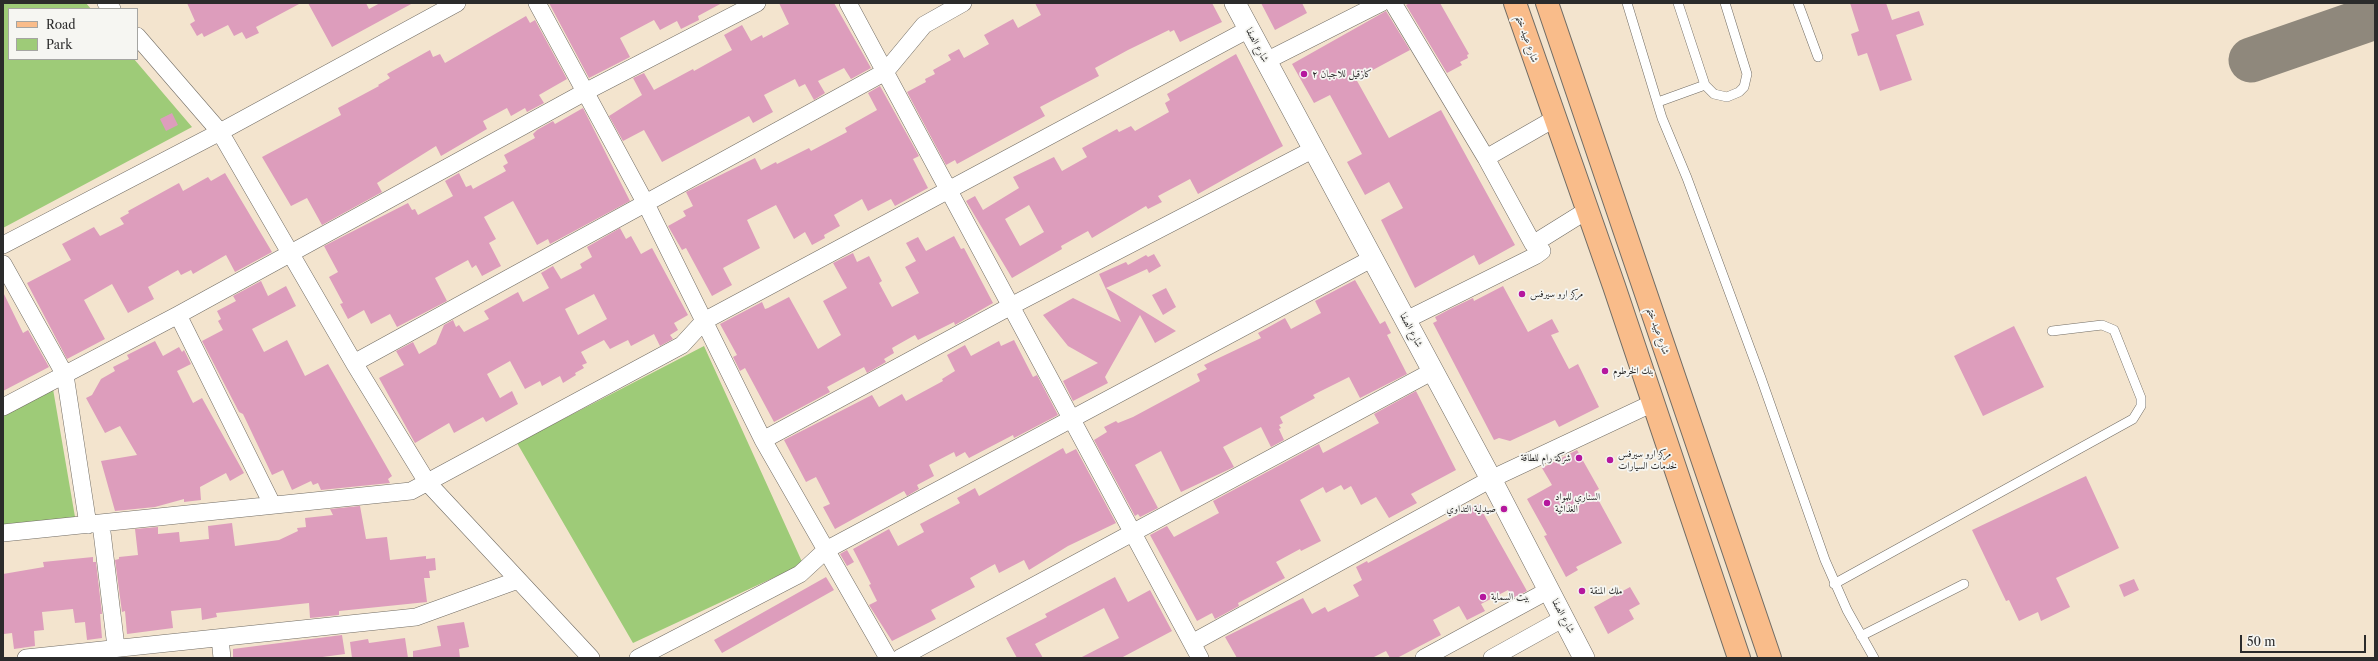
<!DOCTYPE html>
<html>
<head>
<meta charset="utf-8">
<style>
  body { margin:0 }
  #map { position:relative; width:2378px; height:661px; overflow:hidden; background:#f3e4ce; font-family:"Libre Caslon Text",serif }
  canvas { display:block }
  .frame { position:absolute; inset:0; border:4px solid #2b2b2b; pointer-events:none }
  .legend { position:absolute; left:8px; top:8px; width:130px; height:52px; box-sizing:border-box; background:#f6f6f2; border:1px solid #a5a5a2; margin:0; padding:5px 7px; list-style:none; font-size:12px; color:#2b2b2b }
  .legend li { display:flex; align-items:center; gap:8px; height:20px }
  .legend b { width:20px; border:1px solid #a5a5a2 }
  .scale { position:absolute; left:2240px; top:635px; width:126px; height:18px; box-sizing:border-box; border:2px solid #2b2b2b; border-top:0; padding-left:5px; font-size:12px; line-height:14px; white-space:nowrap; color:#2b2b2b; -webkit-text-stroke:3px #f6f6f2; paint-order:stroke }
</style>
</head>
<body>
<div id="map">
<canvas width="2378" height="661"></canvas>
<div class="frame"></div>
<ul class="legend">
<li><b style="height:5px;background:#f9bc8a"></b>Road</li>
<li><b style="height:11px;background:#9ecb78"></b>Park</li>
</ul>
<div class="scale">50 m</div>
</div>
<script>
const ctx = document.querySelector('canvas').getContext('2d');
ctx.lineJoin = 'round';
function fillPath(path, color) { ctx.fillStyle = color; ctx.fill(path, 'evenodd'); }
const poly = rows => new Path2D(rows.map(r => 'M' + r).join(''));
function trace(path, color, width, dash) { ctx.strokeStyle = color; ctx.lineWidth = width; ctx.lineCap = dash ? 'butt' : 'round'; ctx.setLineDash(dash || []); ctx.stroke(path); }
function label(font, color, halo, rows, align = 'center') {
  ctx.font = font + ' "Libre Caslon Text",Amiri,serif'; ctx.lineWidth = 3.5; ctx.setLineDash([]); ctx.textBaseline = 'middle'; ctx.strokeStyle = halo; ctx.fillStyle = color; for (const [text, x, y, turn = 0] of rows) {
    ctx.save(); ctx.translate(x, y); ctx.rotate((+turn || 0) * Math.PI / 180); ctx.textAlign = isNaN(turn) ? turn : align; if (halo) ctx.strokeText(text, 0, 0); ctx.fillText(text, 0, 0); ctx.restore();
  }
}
const green = poly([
  [3,3,86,3,91,9,9,9,9,59,134,59,192,127,3,228],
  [704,346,803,564,633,643,517,443],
  [53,389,75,517,3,525,3,414]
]);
const taxiway = poly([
  [2251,60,2375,17]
]);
const building = poly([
  [187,3,301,3,256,27,259,33,246,39,242,32,234,36,228,25,204,37,202,33,197,36,190,24,195,21],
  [308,3,366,3,369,9,380,3,413,3,332,47],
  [549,3,722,3,698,16,699,20,681,29,677,21,660,30,654,20,620,38,630,57,589,78],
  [779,3,834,3,871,68,851,79,844,68,818,81,825,93,814,100,805,84,799,87,795,79,764,95,773,112,753,123,749,116,662,162,644,130,623,141,609,116,642,95,633,78,644,73,654,90,693,69,694,71,732,50,724,35,742,25,751,41,762,35,763,38,789,24],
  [1035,3,1212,3,1222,22,1180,42,1174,30,1170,32,1169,30,1128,50,1095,68,1099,76,1040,107,1045,116,957,164,955,160,946,165,907,92,926,82,925,79,935,74,933,70,951,60,948,55,959,49,964,58,989,44,984,35,1013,19,1018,28,1041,15],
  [1261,3,1302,3,1307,13,1275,30],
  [1410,3,1440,3,1469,54,1467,55,1468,58,1460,62,1462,65,1447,73,1406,5],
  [1850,3,1886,3,1892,20,1919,11,1924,25,1896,35,1912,80,1880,91,1867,53,1858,56,1851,34,1859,31],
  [1386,11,1410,50,1356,79,1389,138,1441,110,1515,245,1479,265,1474,255,1415,288,1381,220,1403,208,1389,182,1365,195,1347,162,1362,154,1330,95,1314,103,1292,64],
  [526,16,530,23,535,20,567,79,539,95,544,103,527,112,525,108,511,116,507,108,483,121,487,129,441,156,436,146,377,183,382,192,322,225,307,198,291,206,262,157,341,115,338,108,379,86,378,85,390,78,387,74,430,50,433,57,440,54,445,63],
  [1236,54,1283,146,1198,194,1190,179,1158,196,1162,202,1148,209,1146,206,1092,238,1088,231,1061,246,1062,249,1012,278,966,201,975,196,983,210,1019,188,1013,177,1054,157,1062,171,1087,157,1082,148,1117,129,1119,132,1131,126,1135,131,1169,112,1165,103,1170,100,1167,94],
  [1029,205,1044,232,1020,246,1005,219],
  [880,86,919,156,913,159,928,188,895,206,891,199,868,211,862,199,834,215,840,226,824,235,825,238,812,245,805,232,794,239,776,205,747,220,760,248,723,268,732,285,712,296,686,248,682,250,668,226,686,216,683,211,693,206,686,192,755,158,761,170,776,162,777,164,809,148,811,151,847,132,845,128,877,110,868,93],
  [583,108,630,201,550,244,548,239,537,245,513,201,484,217,496,239,489,243,501,266,482,276,476,265,472,268,468,260,435,278,447,301,397,327,390,314,371,324,364,310,348,319,340,304,343,303,329,277,338,272,324,246,408,203,412,210,415,209,418,215,453,196,445,181,459,173,466,187,471,185,473,189,506,171,503,166,508,163,504,155,535,138,533,134,537,130,553,121,555,124],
  [172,113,178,125,166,131,160,119],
  [225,173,272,252,235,272,226,255,193,274,191,270,181,275,178,270,148,287,154,299,128,313,112,284,84,300,105,339,67,359,27,283,71,260,62,244,94,227,100,236,124,224,120,218,129,213,128,211,179,183,183,191,208,177,211,181],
  [620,228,626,239,631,236,641,254,652,248,688,315,674,323,678,330,670,335,673,339,660,346,654,334,631,346,628,340,610,349,604,340,581,352,587,363,582,365,584,368,575,373,576,375,563,383,560,376,542,386,540,381,525,389,510,361,487,374,500,398,512,391,518,404,486,422,483,417,454,433,449,423,415,443,379,378,404,365,396,351,413,342,419,354,436,344,444,325,453,320,456,327,459,325,464,332,489,319,484,311,518,292,523,302,549,288,541,273,553,266,561,279,582,268,580,264,592,257,587,247],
  [594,294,607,319,578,335,565,309],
  [954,236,961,249,964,248,993,303,955,325,954,322,918,340,915,335,892,348,894,353,884,359,886,362,867,373,864,367,827,387,830,392,774,422,745,368,740,371,733,357,737,355,720,324,762,302,765,309,768,308,789,297,818,349,841,335,823,301,847,288,833,263,853,253,857,262,869,256,882,281,879,283,892,307,919,293,905,267,916,261,906,243,918,237,926,251],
  [1154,254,1161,266,1149,273,1147,269,1106,288,1176,331,1155,343,1140,315,1105,377,1108,383,1073,401,1063,381,1098,363,1068,346,1043,315,1073,298,1121,322,1099,274,1126,262,1128,265,1146,255,1148,257],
  [1355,280,1380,324,1385,321,1391,333,1387,335,1407,374,1360,398,1349,377,1313,395,1315,398,1280,417,1283,423,1279,425,1281,428,1279,429,1284,440,1271,447,1261,427,1223,447,1234,467,1181,492,1161,451,1135,465,1158,508,1140,517,1138,514,1135,516,1094,440,1107,432,1104,427,1116,421,1118,423,1133,417,1200,381,1197,374,1207,369,1204,365,1261,338,1258,333,1285,318,1291,329,1321,313,1315,301],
  [261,281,268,296,286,286,296,306,252,329,264,352,287,340,305,376,328,364,392,476,388,479,390,483,321,490,318,483,313,485,311,481,292,490,283,470,272,475,243,414,239,412,202,341,223,330,218,321,221,319,217,311,236,301,233,296],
  [1503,286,1528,332,1552,319,1559,332,1551,335,1569,369,1578,364,1599,407,1559,427,1555,420,1510,441,1499,438,1494,440,1433,323,1437,321,1435,317,1450,309,1473,298,1474,301],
  [1166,288,1176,307,1163,315,1152,295],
  [3,292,23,333,28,330,49,367,3,391],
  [2014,326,2044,387,1983,416,1954,356],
  [1014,340,1033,377,1037,375,1058,415,1014,438,1013,435,969,458,965,452,956,457,954,452,929,465,934,476,917,485,919,489,907,496,904,491,835,529,823,507,830,504,816,477,806,482,784,440,872,395,879,407,902,394,906,401,943,381,942,379,955,371,947,355,965,345,971,356,999,341,1001,346],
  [155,341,163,356,179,347,182,352,184,350,191,364,177,371,193,403,202,398,244,473,230,481,226,473,200,487,201,500,184,502,184,499,155,507,115,511,101,461,137,455,120,426,105,433,86,398,92,395,101,379,115,371,113,367,129,359,127,355],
  [1416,391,1456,470,1411,494,1417,503,1389,518,1376,497,1361,505,1351,486,1344,490,1341,485,1326,493,1323,487,1300,500,1321,541,1301,551,1300,549,1276,562,1285,578,1238,603,1239,606,1215,619,1212,613,1197,621,1150,535,1167,526,1174,537,1219,513,1213,501,1319,444,1323,453,1379,423,1374,414],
  [1063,448,1066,454,1076,449,1116,523,1068,546,1029,570,1024,560,999,573,995,564,970,578,975,587,931,610,936,619,892,641,869,605,877,601,869,585,871,584,853,549,889,529,898,546,924,532,920,524,960,503,957,498,975,488,979,496],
  [1577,450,1599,489,1594,492,1622,543,1576,567,1578,570,1566,577,1544,536,1547,535,1527,499,1552,485,1542,468],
  [2086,476,2119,548,2056,578,2070,607,2041,621,2038,612,2019,621,2009,600,2006,601,1972,530],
  [1478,504,1527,591,1513,598,1508,590,1481,604,1485,611,1467,620,1459,606,1433,620,1441,635,1397,658,1390,658,1386,651,1372,658,1237,658,1225,637,1303,598,1312,614,1325,607,1328,612,1359,596,1353,585,1362,580,1356,567,1367,561,1368,563],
  [360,506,366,539,387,537,390,560,426,556,426,559,435,558,436,570,429,571,430,578,424,578,427,602,339,611,339,615,310,618,309,603,216,613,217,617,202,620,201,608,171,611,173,628,127,634,125,611,122,612,115,560,119,559,119,557,138,555,135,529,158,527,158,534,179,532,180,542,209,539,208,526,232,523,235,546,279,540,298,531,297,528,306,527,305,518,333,515,330,509],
  [847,550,854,562,847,566,840,554],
  [93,557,93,562,96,562,102,614,100,614,102,638,87,640,85,622,75,623,73,609,42,612,44,630,34,631,35,646,14,649,12,633,4,634,3,574,44,567,43,562],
  [826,577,834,590,722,653,714,640],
  [1115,577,1128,602,1150,590,1172,631,1121,658,1080,658,1119,638,1104,608,1035,644,1043,658,1017,658,1006,638,1047,617,1045,614],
  [2134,579,2139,590,2124,597,2119,585],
  [1630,587,1640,604,1629,610,1634,619,1608,634,1594,607],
  [464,622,469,647,459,649,460,658,413,658,413,651,441,646,437,626],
  [342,635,345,654,315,658,233,658,233,649],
  [405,638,408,658,352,658,350,642,368,639,369,643]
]);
const service = poly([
  [1627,3,1662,118,1687,178,1761,378,1825,560,1847,610,1874,658],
  [1678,3,1705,85,1714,94,1727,97,1739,92,1744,87,1747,74,1725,3],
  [1798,3,1818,57],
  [1658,102,1705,85],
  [1834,584,2133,419,2141,406,2141,398,2114,330,2102,325,2052,331],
  [1861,636,1964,584]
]);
const minor = poly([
  [106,3,112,9],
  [537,3,646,204,763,440,888,658],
  [848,3,1200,658],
  [1393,3,1486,158,1554,119],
  [137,36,220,132,354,363,427,482,591,658],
  [1266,61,1381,3],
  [1486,158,1533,244],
  [3,245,220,132,457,3],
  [3,264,65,375,88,525],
  [178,315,272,504],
  [1406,320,1535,256,1542,251,1533,244,1586,211],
  [354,363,885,72,924,25,963,3],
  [3,407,178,315,585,92,757,3],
  [763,440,1011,306,1314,149],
  [101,524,116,647],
  [3,533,411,491,682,345,704,321,1249,29],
  [220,638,222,658],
  [1192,643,1491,479,1653,403],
  [26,658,416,617,518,580],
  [638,658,800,574,826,550,1373,258],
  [900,658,1433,371],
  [1424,658,1549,590],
  [1492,658,1564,618]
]);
const tertiary = poly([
  [1235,3,1491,479,1584,658]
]);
const primary = poly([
  [1515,3,1614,286,1739,658],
  [1547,3,1770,658]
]);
const markers = [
  [1304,74,4,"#b5179e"],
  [1522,294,4,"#b5179e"],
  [1605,371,4,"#b5179e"],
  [1579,458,4,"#b5179e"],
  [1610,460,4,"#b5179e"],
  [1547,503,4,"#b5179e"],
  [1504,509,4,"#b5179e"],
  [1582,591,4,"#b5179e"],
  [1483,597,4,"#b5179e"]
];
const streetNames = [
  ["شارع عبيد ختم",1527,39,71],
  ["شارع الصفا",1257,45,62],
  ["شارع الصفا",1411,330,62],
  ["شارع عبيد ختم",1658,331,71],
  ["شارع الصفا",1563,616,62]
];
const poiNames = [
  ["كازقيل للاجبان ٢",1312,74],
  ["مركز ارو سيرفس",1530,294],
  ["بنك الخرطوم",1613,371],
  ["مركز ارو سيرفس",1618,454],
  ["لخدمات السيارات",1618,466],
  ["شركة رام للطاقة",1571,458,"right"],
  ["السناري للمواد",1555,497],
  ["الغذائية",1555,509],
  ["صيدلية التداوي",1496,509,"right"],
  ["ملك المنقة",1590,591],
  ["بيت السماية",1491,597]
];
fillPath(green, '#9ecb78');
trace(taxiway, '#8f887c', 45);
fillPath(building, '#dd9dbc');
trace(service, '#716c64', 10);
trace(minor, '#716c64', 18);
trace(tertiary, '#716c64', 22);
trace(primary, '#716c64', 24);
trace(service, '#fff', 9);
trace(minor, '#fff', 17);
trace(tertiary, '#fff', 21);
trace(primary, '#f9bc8a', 22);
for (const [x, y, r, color] of markers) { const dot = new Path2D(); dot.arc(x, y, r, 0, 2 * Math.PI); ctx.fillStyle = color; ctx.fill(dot); trace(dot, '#f6f6f2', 1.5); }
label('10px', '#2b2b2b', '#f6f6f2', streetNames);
label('10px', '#2b2b2b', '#f6f6f2', poiNames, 'left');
</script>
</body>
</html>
